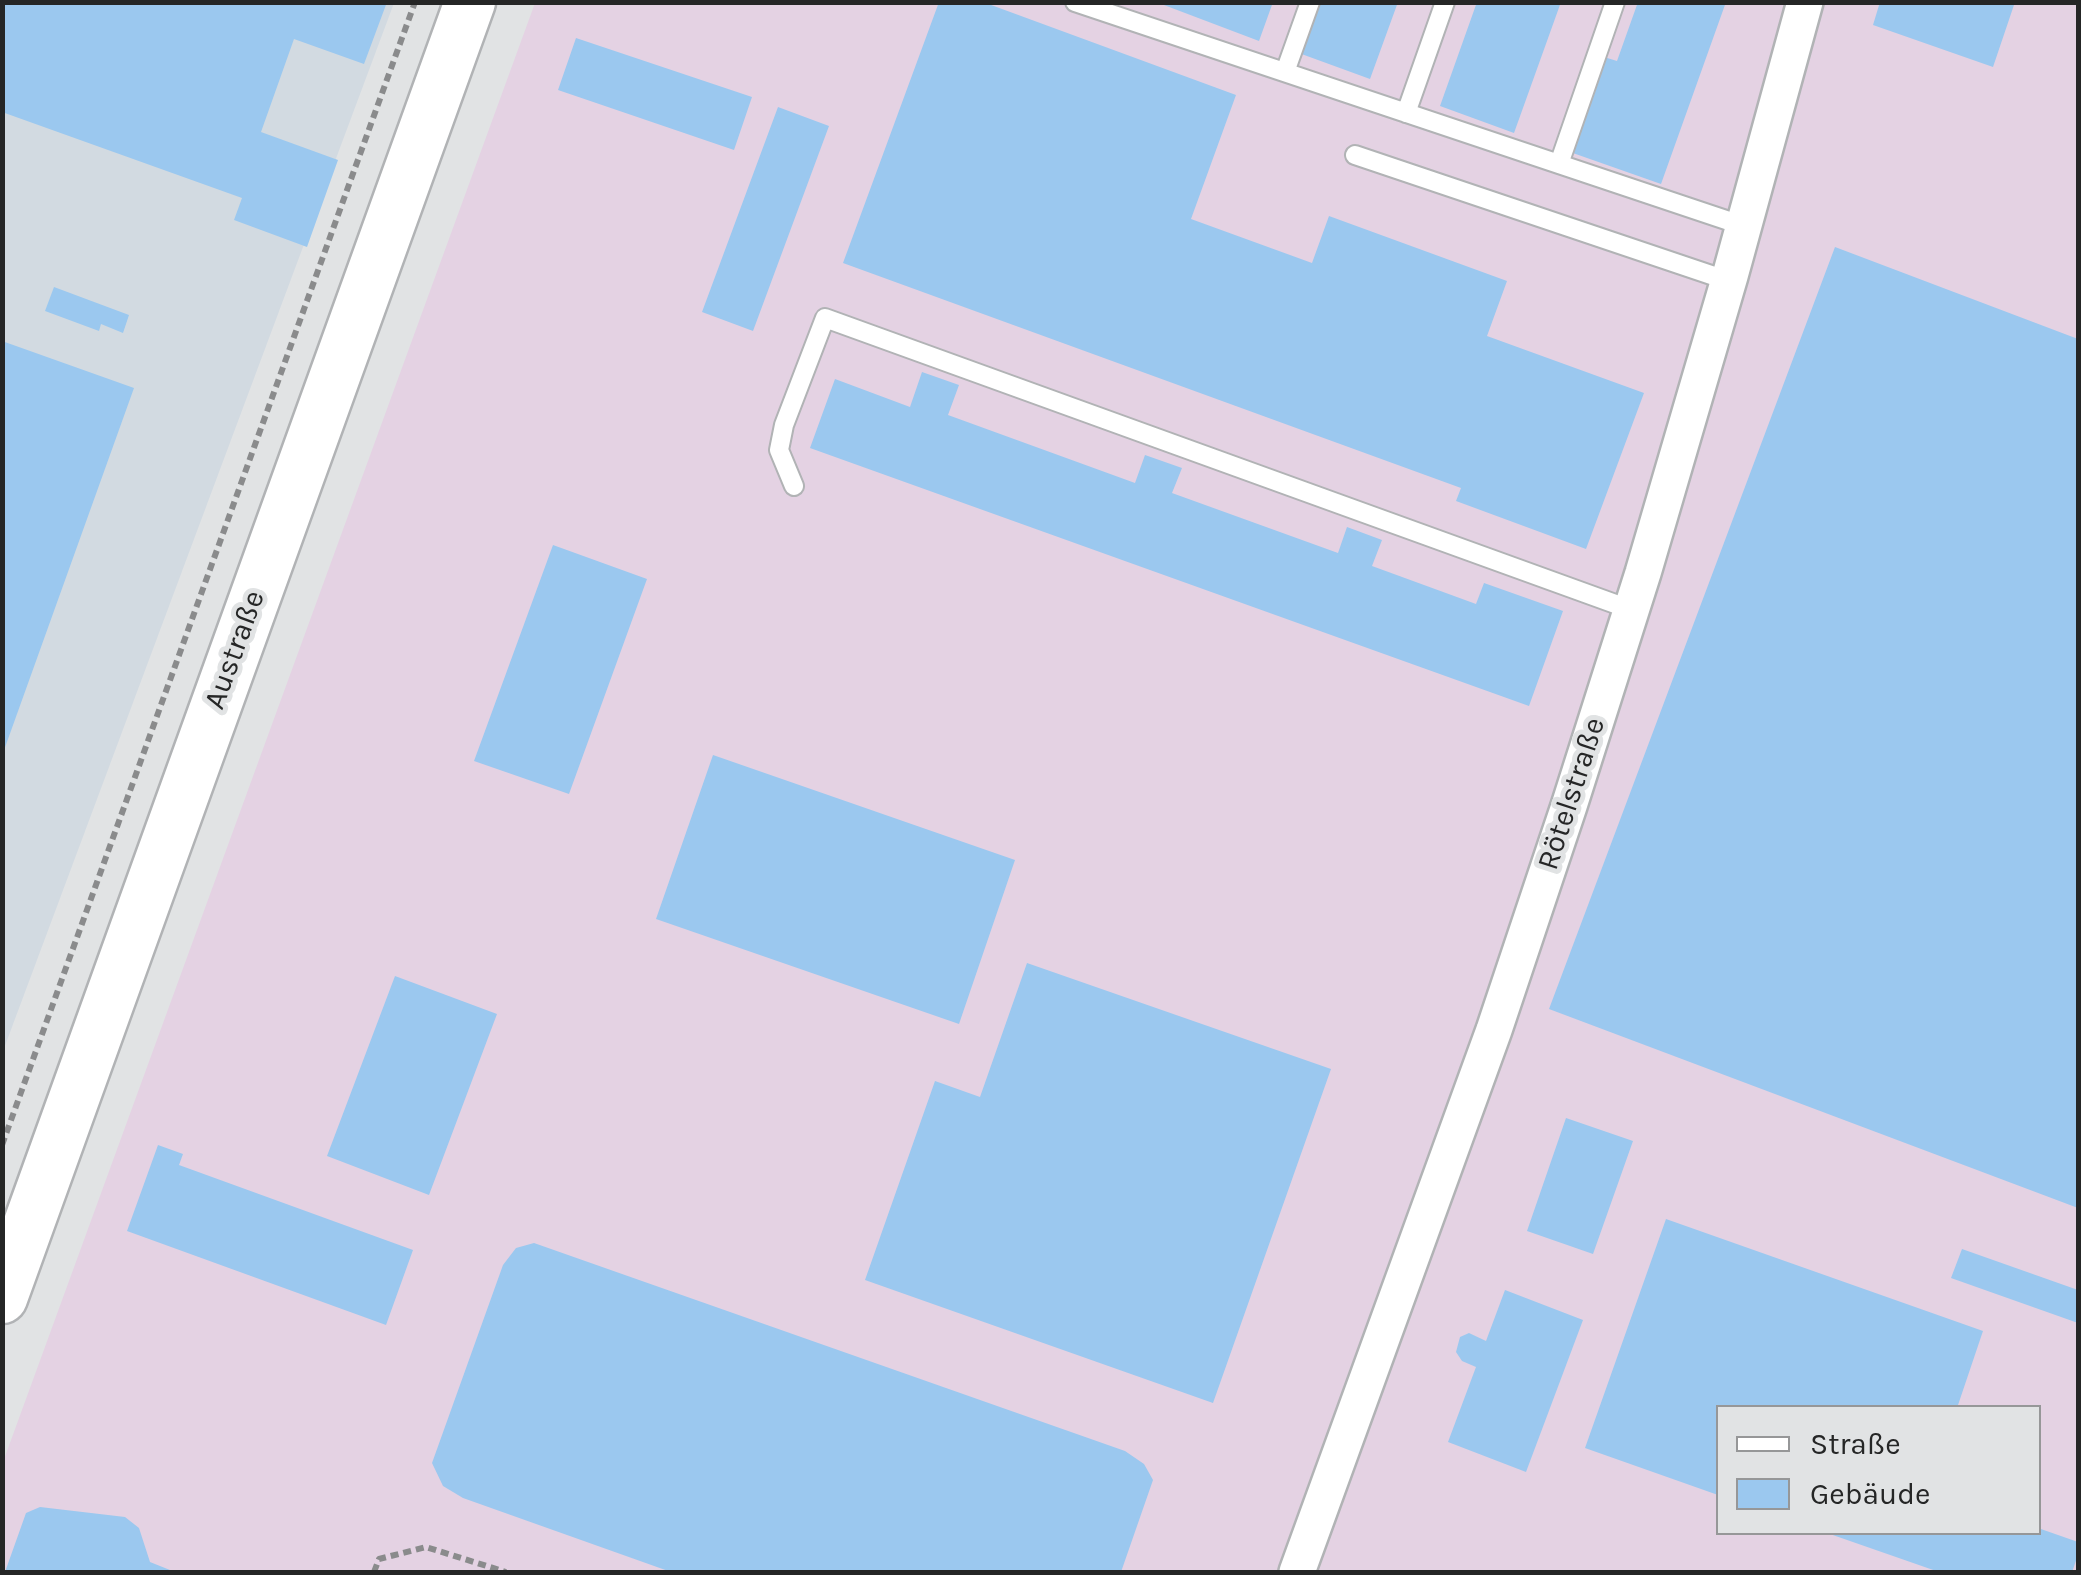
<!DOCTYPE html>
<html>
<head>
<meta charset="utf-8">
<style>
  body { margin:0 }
  #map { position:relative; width:2081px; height:1575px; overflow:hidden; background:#e1e3e4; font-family:Karla,sans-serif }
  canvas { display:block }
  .frame { position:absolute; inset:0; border:5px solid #252626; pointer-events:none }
  .legend { position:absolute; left:1716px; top:1405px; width:325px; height:130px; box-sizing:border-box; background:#e1e3e4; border:2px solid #969798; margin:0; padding:12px 18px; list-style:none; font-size:30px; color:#252626 }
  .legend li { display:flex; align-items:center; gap:20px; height:50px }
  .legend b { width:50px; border:2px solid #969798 }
</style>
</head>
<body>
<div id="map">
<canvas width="2081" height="1575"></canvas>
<div class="frame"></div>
<ul class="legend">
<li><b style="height:12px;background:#fff"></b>Straße</li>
<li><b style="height:28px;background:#9bc8ef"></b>Gebäude</li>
</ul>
</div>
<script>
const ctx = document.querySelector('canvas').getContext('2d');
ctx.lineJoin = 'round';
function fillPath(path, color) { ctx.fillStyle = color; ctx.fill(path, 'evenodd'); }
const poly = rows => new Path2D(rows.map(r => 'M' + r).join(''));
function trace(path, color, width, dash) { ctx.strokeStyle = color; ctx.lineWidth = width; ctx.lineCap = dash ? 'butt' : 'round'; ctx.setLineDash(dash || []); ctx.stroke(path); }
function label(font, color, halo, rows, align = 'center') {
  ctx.font = font + ' Karla,sans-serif'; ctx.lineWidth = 10; ctx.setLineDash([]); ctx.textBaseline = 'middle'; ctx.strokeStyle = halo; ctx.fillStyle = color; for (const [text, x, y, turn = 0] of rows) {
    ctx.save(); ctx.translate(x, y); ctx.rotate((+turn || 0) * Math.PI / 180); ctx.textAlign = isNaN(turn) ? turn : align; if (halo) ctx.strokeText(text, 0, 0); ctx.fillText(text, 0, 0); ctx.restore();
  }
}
const commercial = poly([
  [535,3,2078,3,2078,1572,3,1572,3,1462],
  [1718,1408,2038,1408,2038,1532,1718,1532]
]);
const built = poly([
  [3,3,394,3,3,1051]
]);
const building = poly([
  [2,2,387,2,364,64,294,39,261,132,338,160,307,247,234,220,242,198,2,112],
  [939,2,983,2,1236,95,1191,219,1312,263,1329,216,1507,281,1487,336,1644,393,1586,549,1456,501,1461,488,843,263],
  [1156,2,1273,2,1259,41],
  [1314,2,1398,2,1370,79,1296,52],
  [1477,2,1561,2,1514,133,1440,106],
  [1638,2,1726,2,1661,184,1570,152,1604,57,1617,61],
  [1880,2,2015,2,1993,67,1873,25],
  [576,38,752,97,734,150,558,90],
  [778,107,829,126,753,331,702,312],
  [1835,247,2078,339,2078,1208,1549,1009],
  [54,287,129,315,123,333,101,324,99,331,45,311],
  [2,341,134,388,3,753,2,752],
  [922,372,959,385,948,415,1135,483,1145,455,1182,468,1172,493,1338,553,1347,527,1382,540,1372,566,1476,604,1484,583,1563,611,1529,706,810,448,835,379,910,407],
  [553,545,647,579,569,794,474,761],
  [713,755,1015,860,959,1024,656,919],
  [1027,963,1331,1069,1213,1403,865,1280,935,1081,980,1097],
  [395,976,497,1014,429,1195,327,1156],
  [1566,1118,1633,1141,1593,1254,1527,1231],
  [158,1145,183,1154,179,1165,413,1250,386,1325,127,1231],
  [1666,1219,1983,1331,1957,1408,1718,1408,1718,1495,1585,1448],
  [534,1243,1125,1451,1144,1464,1153,1480,1121,1572,671,1572,463,1498,443,1486,432,1463,503,1265,516,1248],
  [1962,1249,2078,1290,2078,1323,1951,1278],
  [1505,1290,1583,1320,1526,1472,1448,1442,1476,1367,1462,1361,1456,1352,1460,1337,1469,1333,1486,1341],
  [40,1507,125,1517,139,1528,150,1562,175,1572,5,1572,26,1513],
  [2038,1528,2078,1542,2078,1555,2072,1572,1939,1572,1827,1533,2038,1532]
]);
const path = poly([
  [2,1145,415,2],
  [374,1572,379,1559,426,1547,506,1572]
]);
const service = poly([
  [1075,2,1744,226],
  [1285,72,1310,2],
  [1406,113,1445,2],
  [1355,155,1729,281],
  [1559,164,1615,2],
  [794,486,779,450,784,425,825,318,1632,610]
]);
const minor = poly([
  [1297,1572,1494,1030,1569,806,1643,573,1730,276,1805,2]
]);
const secondary = poly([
  [2,1298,470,2]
]);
const streetNames = [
  ["Austraße",235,650,-70],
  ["Rötelstraße",1572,794,-72]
];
fillPath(commercial, '#e4d2e3');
fillPath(built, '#d2dae1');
fillPath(building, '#9bc8ef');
trace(service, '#b1b3b5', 22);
trace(minor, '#b1b3b5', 40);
trace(secondary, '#b1b3b5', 55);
trace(path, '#8a8b8c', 6, [8, 5]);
trace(service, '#fff', 18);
trace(minor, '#fff', 35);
trace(secondary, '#fff', 50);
label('30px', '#252626', '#e1e3e4', streetNames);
</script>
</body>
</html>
